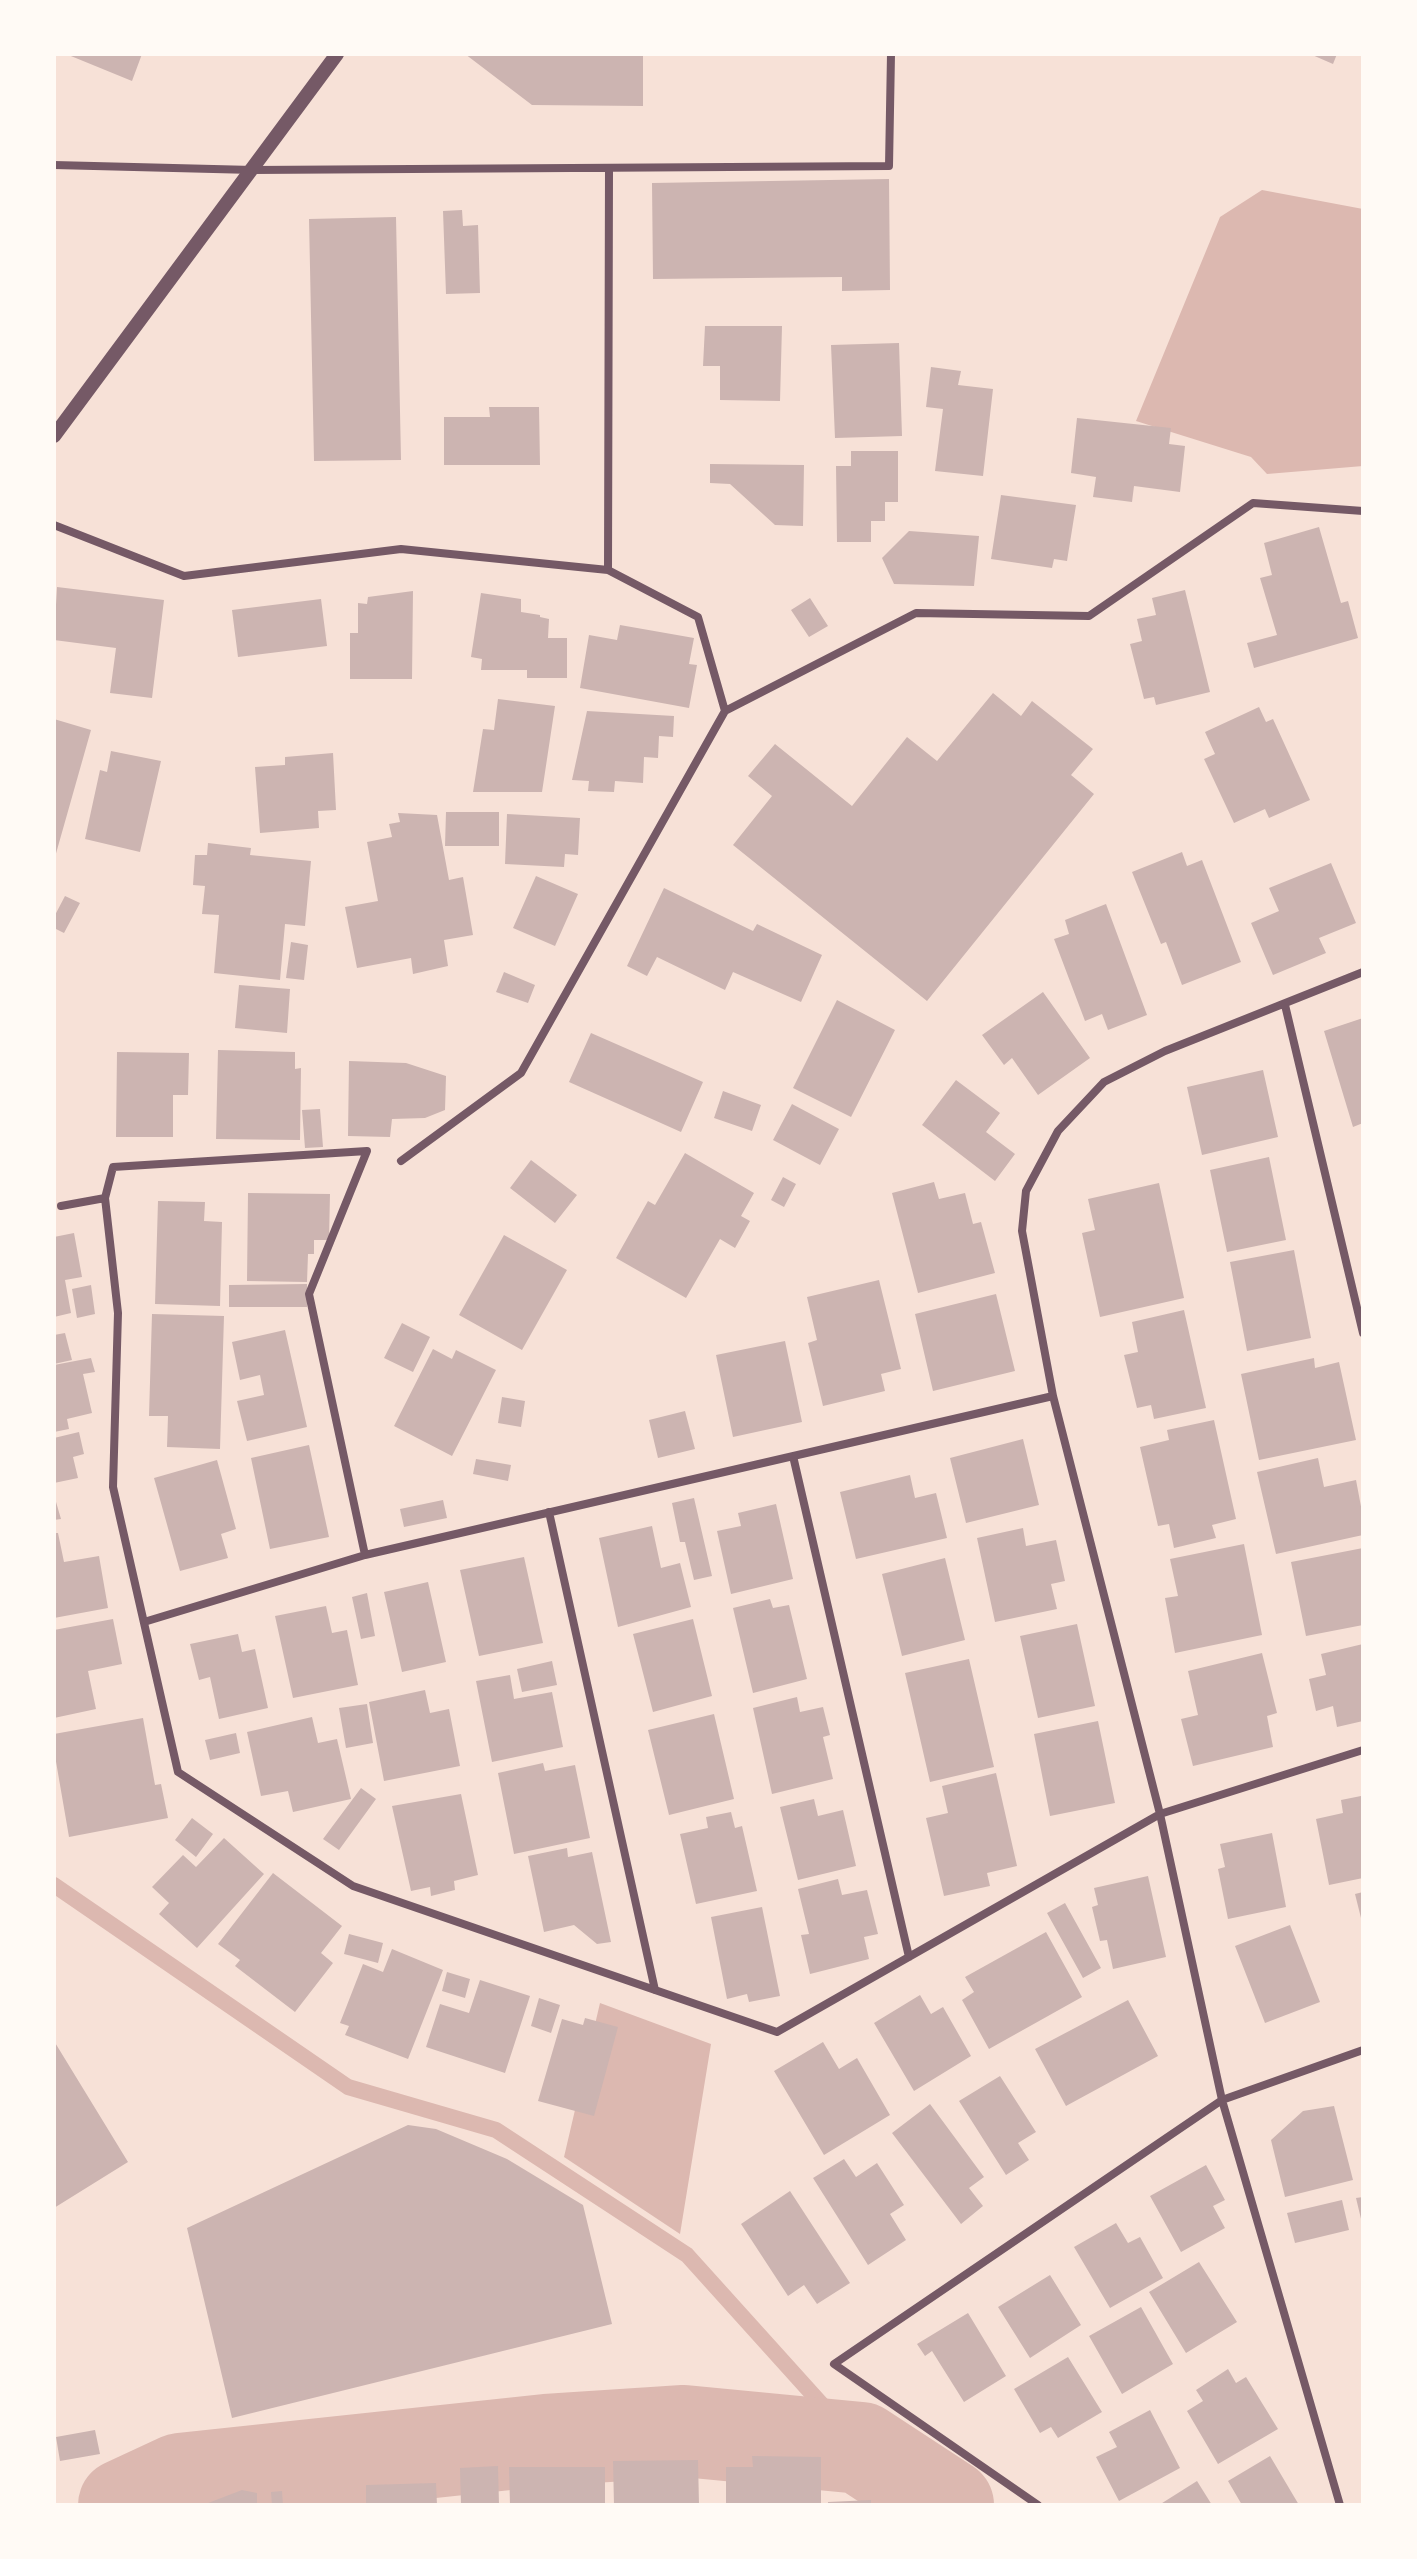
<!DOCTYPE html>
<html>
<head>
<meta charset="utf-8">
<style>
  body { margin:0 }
  #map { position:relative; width:1417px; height:2559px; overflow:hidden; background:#f7e1d7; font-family:Lato,sans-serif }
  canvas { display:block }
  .frame { position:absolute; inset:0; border:56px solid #fffaf5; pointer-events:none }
</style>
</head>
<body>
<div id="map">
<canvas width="1417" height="2559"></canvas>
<div class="frame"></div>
</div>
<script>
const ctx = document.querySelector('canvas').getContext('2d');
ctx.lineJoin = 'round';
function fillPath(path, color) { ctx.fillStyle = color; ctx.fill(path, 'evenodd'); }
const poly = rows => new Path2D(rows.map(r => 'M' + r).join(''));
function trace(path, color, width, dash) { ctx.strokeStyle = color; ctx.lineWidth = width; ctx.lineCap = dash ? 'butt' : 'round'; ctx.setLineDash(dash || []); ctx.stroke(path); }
const water = poly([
  [1262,190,1363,209,1363,466,1267,474,1251,457,1136,421,1220,217],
  [600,2003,711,2044,680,2234,564,2157]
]);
const stream = poly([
  [54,1885,348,2087,496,2130,687,2255,861,2448]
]);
const river = poly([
  [124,2505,180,2479,546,2440,684,2431,861,2448,948,2505]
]);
const building = poly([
  [66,54,142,54,132,81],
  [465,54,643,54,643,106,532,105],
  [1310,54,1337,54,1333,64],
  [889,179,890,290,842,291,842,277,653,279,652,183],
  [462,210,463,226,478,225,480,293,446,294,443,211],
  [396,217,401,460,314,461,309,219],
  [705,326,782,326,780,401,720,400,720,366,703,366],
  [899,343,902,436,835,438,831,345],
  [931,367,961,371,958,385,993,389,983,476,935,471,943,409,926,407],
  [489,407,539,407,540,465,444,465,444,417,490,417],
  [1077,418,1171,428,1169,444,1185,446,1180,492,1134,486,1132,502,1093,497,1096,477,1071,473],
  [851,451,898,451,898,502,885,502,885,521,871,521,871,542,837,542,836,466,851,466],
  [710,464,804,465,803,526,775,525,730,484,710,483],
  [1001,495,1076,505,1067,561,1054,559,1052,568,991,559],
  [1319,527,1341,603,1348,601,1358,638,1254,668,1247,643,1277,635,1260,578,1272,575,1264,543],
  [909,531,979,536,974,586,894,584,882,558],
  [57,587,164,600,152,698,110,693,116,648,54,640],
  [1185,590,1210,692,1156,705,1154,697,1144,699,1130,644,1142,641,1137,619,1156,615,1152,598],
  [413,591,412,679,350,679,350,633,358,633,358,603,367,604,368,597],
  [481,593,521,599,521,612,540,615,540,617,549,619,548,638,567,638,567,678,527,678,527,670,481,670,482,659,471,657],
  [810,598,828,626,809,637,791,610],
  [321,599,327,646,238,657,232,610],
  [620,625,694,638,689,664,697,665,689,708,580,688,589,635,617,640],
  [993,693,1021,716,1032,701,1093,749,1071,775,1094,794,927,1001,733,845,772,796,748,776,775,744,852,806,907,737,937,761],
  [498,699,555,706,542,792,473,792,483,729,494,730],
  [1259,707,1266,722,1273,719,1310,800,1269,818,1265,809,1234,823,1204,759,1215,754,1205,732],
  [587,711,674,716,673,737,659,736,658,758,644,757,643,783,615,781,614,792,588,791,589,781,572,780],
  [54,719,91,730,55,857,54,857],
  [111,751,161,761,140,852,85,839,100,770,107,772],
  [333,753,336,810,318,811,319,828,260,833,255,767,285,765,285,757],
  [446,812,499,812,499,846,445,846],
  [398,813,437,815,449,880,463,877,473,935,444,940,448,966,413,974,411,958,357,968,345,907,378,901,367,842,392,837,389,824,400,822],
  [507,814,580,818,578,855,565,854,564,867,505,864],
  [208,843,251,848,250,855,311,861,305,926,285,924,280,980,214,973,219,915,202,914,205,886,193,885,195,855,207,855],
  [1182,852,1187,866,1202,860,1241,962,1182,985,1166,942,1161,944,1132,872],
  [1331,863,1356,923,1319,938,1326,953,1273,975,1251,923,1279,911,1269,888],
  [536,876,578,894,555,946,513,928],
  [664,888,753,931,757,924,822,955,801,1002,733,972,725,990,657,957,647,976,627,966],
  [65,896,80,903,64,933,54,928,54,917],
  [1106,904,1147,1015,1108,1030,1102,1014,1085,1021,1054,939,1069,934,1065,920],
  [291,942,308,945,304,980,286,978],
  [504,972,535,985,528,1003,496,992],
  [239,985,290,989,287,1033,235,1028],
  [1043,992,1090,1058,1038,1095,1012,1058,1004,1065,982,1035],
  [837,1000,895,1030,851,1117,793,1088],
  [1363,1018,1363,1123,1353,1127,1324,1031],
  [591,1033,703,1082,681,1132,569,1082],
  [218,1050,295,1052,295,1069,301,1068,300,1140,216,1139],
  [117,1052,189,1053,188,1095,173,1095,173,1137,116,1137],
  [349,1061,406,1063,446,1076,445,1110,425,1118,392,1119,390,1137,348,1136],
  [1263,1070,1278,1137,1202,1155,1187,1087],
  [956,1080,1000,1113,986,1132,1015,1154,995,1181,922,1125],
  [723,1091,761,1105,752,1131,714,1118],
  [792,1104,839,1129,820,1165,773,1140],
  [320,1109,323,1147,305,1148,302,1110],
  [685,1153,754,1193,741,1216,750,1221,735,1248,720,1239,686,1298,616,1258,648,1201,655,1205],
  [1269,1157,1286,1240,1227,1252,1210,1170],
  [531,1160,577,1195,555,1223,510,1188],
  [783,1177,796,1184,784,1207,771,1200],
  [934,1182,939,1199,965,1193,973,1224,981,1222,995,1273,918,1293,892,1193],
  [1159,1183,1184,1298,1100,1317,1082,1233,1095,1230,1088,1199],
  [248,1193,330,1194,329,1240,314,1240,314,1254,308,1254,307,1282,247,1281],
  [158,1201,205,1202,204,1221,222,1222,220,1306,155,1304],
  [74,1233,82,1277,65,1280,71,1313,54,1317,54,1237],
  [504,1235,567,1270,522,1350,459,1315],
  [1294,1250,1311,1338,1247,1351,1230,1262],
  [879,1280,901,1369,881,1374,885,1391,823,1406,808,1343,817,1340,807,1297],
  [307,1284,307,1307,229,1307,229,1285],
  [91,1285,95,1314,77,1318,72,1289],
  [996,1294,1015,1371,933,1391,915,1314],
  [1184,1310,1206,1408,1154,1419,1151,1405,1137,1408,1124,1355,1138,1352,1132,1322],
  [152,1314,224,1316,220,1449,167,1447,168,1416,149,1416],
  [402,1323,430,1337,413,1372,384,1358],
  [285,1330,307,1427,247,1441,237,1401,264,1395,260,1375,240,1380,232,1342],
  [65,1333,72,1360,54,1364,54,1335],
  [785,1341,802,1422,733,1437,716,1355],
  [433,1349,452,1359,456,1350,496,1370,452,1456,394,1426],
  [91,1358,95,1372,83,1374,92,1413,67,1419,69,1429,54,1432,54,1365],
  [1314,1358,1315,1368,1339,1362,1356,1440,1259,1460,1241,1374],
  [502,1397,525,1401,521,1427,498,1423],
  [685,1411,695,1449,658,1458,649,1420],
  [1214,1420,1236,1519,1212,1525,1216,1538,1174,1548,1169,1524,1158,1526,1140,1447,1169,1440,1167,1430],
  [79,1432,84,1454,73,1457,78,1478,54,1483,54,1438],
  [1023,1439,1039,1505,966,1523,950,1458],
  [309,1445,329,1537,270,1549,251,1458],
  [1318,1458,1324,1487,1356,1480,1363,1517,1363,1535,1276,1554,1257,1472],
  [476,1459,511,1465,508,1481,473,1474],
  [217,1460,236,1529,221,1534,228,1558,180,1571,154,1478],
  [910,1475,915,1498,936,1493,947,1538,856,1559,840,1492],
  [54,1495,61,1519,54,1520],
  [694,1498,712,1576,694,1580,685,1542,680,1542,672,1503],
  [443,1500,447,1518,404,1527,400,1509],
  [776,1504,793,1579,731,1594,717,1531,741,1526,738,1513],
  [652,1526,661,1568,680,1563,691,1607,618,1627,599,1538],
  [1023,1528,1026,1546,1056,1540,1065,1581,1051,1584,1057,1609,995,1622,977,1538],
  [54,1533,58,1533,64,1562,99,1556,108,1608,54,1618],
  [1244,1544,1262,1635,1175,1653,1165,1598,1178,1596,1170,1559],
  [1363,1548,1363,1625,1306,1636,1291,1562],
  [524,1557,543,1643,479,1656,460,1570],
  [945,1558,965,1640,902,1656,882,1574],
  [428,1582,446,1662,402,1672,384,1592],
  [367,1593,375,1636,361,1639,352,1597],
  [770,1599,773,1608,789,1605,807,1679,753,1693,733,1608],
  [326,1606,332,1633,347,1630,358,1685,293,1698,275,1616],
  [113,1619,122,1664,88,1671,96,1709,54,1718,54,1630],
  [693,1619,712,1696,653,1712,633,1634],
  [1077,1624,1095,1706,1038,1718,1020,1636],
  [238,1634,242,1652,255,1649,268,1708,219,1719,210,1677,199,1680,190,1644],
  [1363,1644,1363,1721,1337,1727,1333,1706,1316,1711,1309,1679,1326,1675,1321,1654],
  [1262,1653,1277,1713,1267,1716,1273,1747,1193,1766,1181,1719,1198,1715,1188,1671],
  [969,1659,994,1767,930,1782,905,1673],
  [552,1661,557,1685,522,1692,517,1669],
  [510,1675,514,1699,552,1692,563,1747,492,1762,476,1681],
  [425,1690,430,1713,449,1709,460,1766,384,1781,369,1702],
  [797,1697,800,1712,823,1707,830,1735,823,1737,833,1779,772,1794,753,1708],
  [367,1704,373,1743,346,1748,339,1708],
  [714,1714,734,1799,669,1815,648,1730],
  [312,1717,318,1743,337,1739,351,1799,293,1812,288,1791,261,1796,247,1732],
  [143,1718,155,1785,161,1784,168,1818,69,1837,54,1750,54,1734],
  [1098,1721,1115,1803,1050,1816,1034,1734],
  [236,1733,240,1753,210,1760,205,1740],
  [543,1763,545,1771,575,1765,590,1838,514,1854,498,1773],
  [996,1773,1017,1866,987,1873,990,1886,944,1896,926,1818,948,1813,942,1786],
  [361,1788,376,1799,339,1850,323,1839],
  [461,1794,478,1875,454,1881,455,1890,431,1896,430,1887,411,1891,392,1806],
  [1361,1796,1363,1878,1329,1885,1316,1819,1343,1813,1341,1800],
  [814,1799,818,1816,843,1810,856,1866,798,1880,780,1807],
  [731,1812,735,1828,742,1826,757,1891,696,1904,680,1834,708,1828,706,1817],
  [192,1818,213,1834,196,1857,175,1840],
  [1272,1833,1286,1907,1228,1919,1218,1869,1225,1867,1220,1844],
  [224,1838,264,1874,197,1948,159,1914,169,1903,152,1887,183,1855,196,1867],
  [567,1848,568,1857,592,1852,611,1942,597,1944,574,1925,544,1932,528,1856],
  [273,1873,342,1926,321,1953,333,1963,295,2012,235,1966,240,1960,218,1944],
  [1148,1876,1166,1957,1113,1969,1107,1940,1100,1941,1092,1907,1098,1905,1094,1888],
  [838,1879,842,1895,867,1890,878,1934,864,1937,869,1959,810,1974,801,1935,809,1934,798,1889],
  [1363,1892,1363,1922,1362,1922,1355,1894],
  [1065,1903,1101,1968,1083,1978,1047,1913],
  [762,1907,780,1996,749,2002,747,1994,727,1999,711,1917],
  [1290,1925,1320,2002,1265,2023,1235,1946],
  [1046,1932,1082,1997,989,2049,962,2000,974,1992,965,1977],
  [349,1934,383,1943,378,1963,344,1954],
  [392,1949,443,1970,408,2059,345,2035,349,2026,340,2023,363,1964,383,1972],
  [447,1972,470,1979,465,1998,442,1991],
  [480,1980,530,1996,505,2073,426,2047,440,2004,469,2013],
  [920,1995,931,2014,943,2007,971,2056,914,2091,874,2023],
  [539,1998,560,2005,551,2033,531,2026],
  [1128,2000,1158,2056,1066,2106,1035,2049],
  [585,2018,618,2027,594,2116,538,2101,562,2019,583,2025],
  [54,2041,128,2162,54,2208],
  [823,2042,839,2069,857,2058,890,2115,824,2155,774,2071],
  [1000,2076,1036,2132,1018,2143,1029,2160,1006,2175,959,2101],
  [930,2104,984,2177,969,2188,983,2206,961,2224,892,2133],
  [1334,2106,1353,2180,1285,2197,1271,2140,1303,2111],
  [408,2125,436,2129,507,2159,583,2205,612,2324,232,2418,187,2228],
  [844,2159,856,2177,877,2163,904,2205,890,2214,906,2240,868,2265,813,2178],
  [1206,2165,1225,2200,1213,2206,1225,2228,1181,2252,1150,2196],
  [790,2191,850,2283,817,2304,804,2285,788,2296,741,2224],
  [1363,2197,1363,2223,1362,2223,1356,2198],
  [1342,2200,1349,2230,1295,2243,1287,2213],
  [1116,2223,1128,2243,1140,2237,1163,2278,1110,2308,1074,2247],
  [1199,2262,1237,2322,1186,2353,1149,2292],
  [1050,2275,1081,2325,1030,2358,998,2307],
  [1141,2307,1173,2364,1122,2394,1089,2336],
  [968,2313,1006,2376,964,2402,932,2351,925,2356,917,2344],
  [1068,2357,1102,2412,1058,2438,1051,2427,1040,2433,1014,2389],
  [1228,2369,1236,2383,1246,2377,1278,2429,1218,2464,1187,2411,1203,2401,1196,2390],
  [1150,2410,1180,2468,1119,2501,1096,2457,1117,2447,1109,2432],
  [95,2430,100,2454,60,2461,56,2437],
  [752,2456,821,2457,821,2505,726,2505,726,2467,753,2467],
  [1270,2456,1299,2505,1242,2505,1228,2481],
  [698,2460,699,2505,614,2505,613,2461],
  [498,2466,499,2505,461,2505,460,2468],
  [509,2467,605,2467,605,2505,510,2505],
  [1197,2481,1212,2505,1159,2505],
  [436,2483,437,2505,366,2505,366,2485],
  [242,2490,257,2493,257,2505,203,2505],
  [282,2491,283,2505,272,2505,271,2492],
  [871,2500,871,2505,828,2505,828,2502]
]);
const minor = poly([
  [54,165,253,170,889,166,891,54],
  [54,525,184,576,401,549,608,570,698,617,725,711],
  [608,570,609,169],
  [1285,1005,1363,1333],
  [401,1161,521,1073,725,711,916,613,1089,616,1253,503,1363,511],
  [105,1198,118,1313,113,1487,178,1772,353,1886,777,2032,1160,1814,1053,1396],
  [61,1206,105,1198,113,1167,367,1151,309,1294,365,1555,1053,1396,1022,1231,1026,1191,1058,1131,1104,1082,1165,1051,1363,972],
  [793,1456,909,1957],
  [549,1512,655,1990],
  [144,1622,365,1555],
  [1363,1750,1160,1814,1222,2100,1363,2050],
  [1038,2505,834,2364,1222,2100,1340,2505]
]);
const tertiary = poly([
  [54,436,337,54]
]);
fillPath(water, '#dcb8b0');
trace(stream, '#dcb8b0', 16);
trace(river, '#dcb8b0', 92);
fillPath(building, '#ccb4b1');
trace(minor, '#755966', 8);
trace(tertiary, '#755966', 14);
</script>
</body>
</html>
